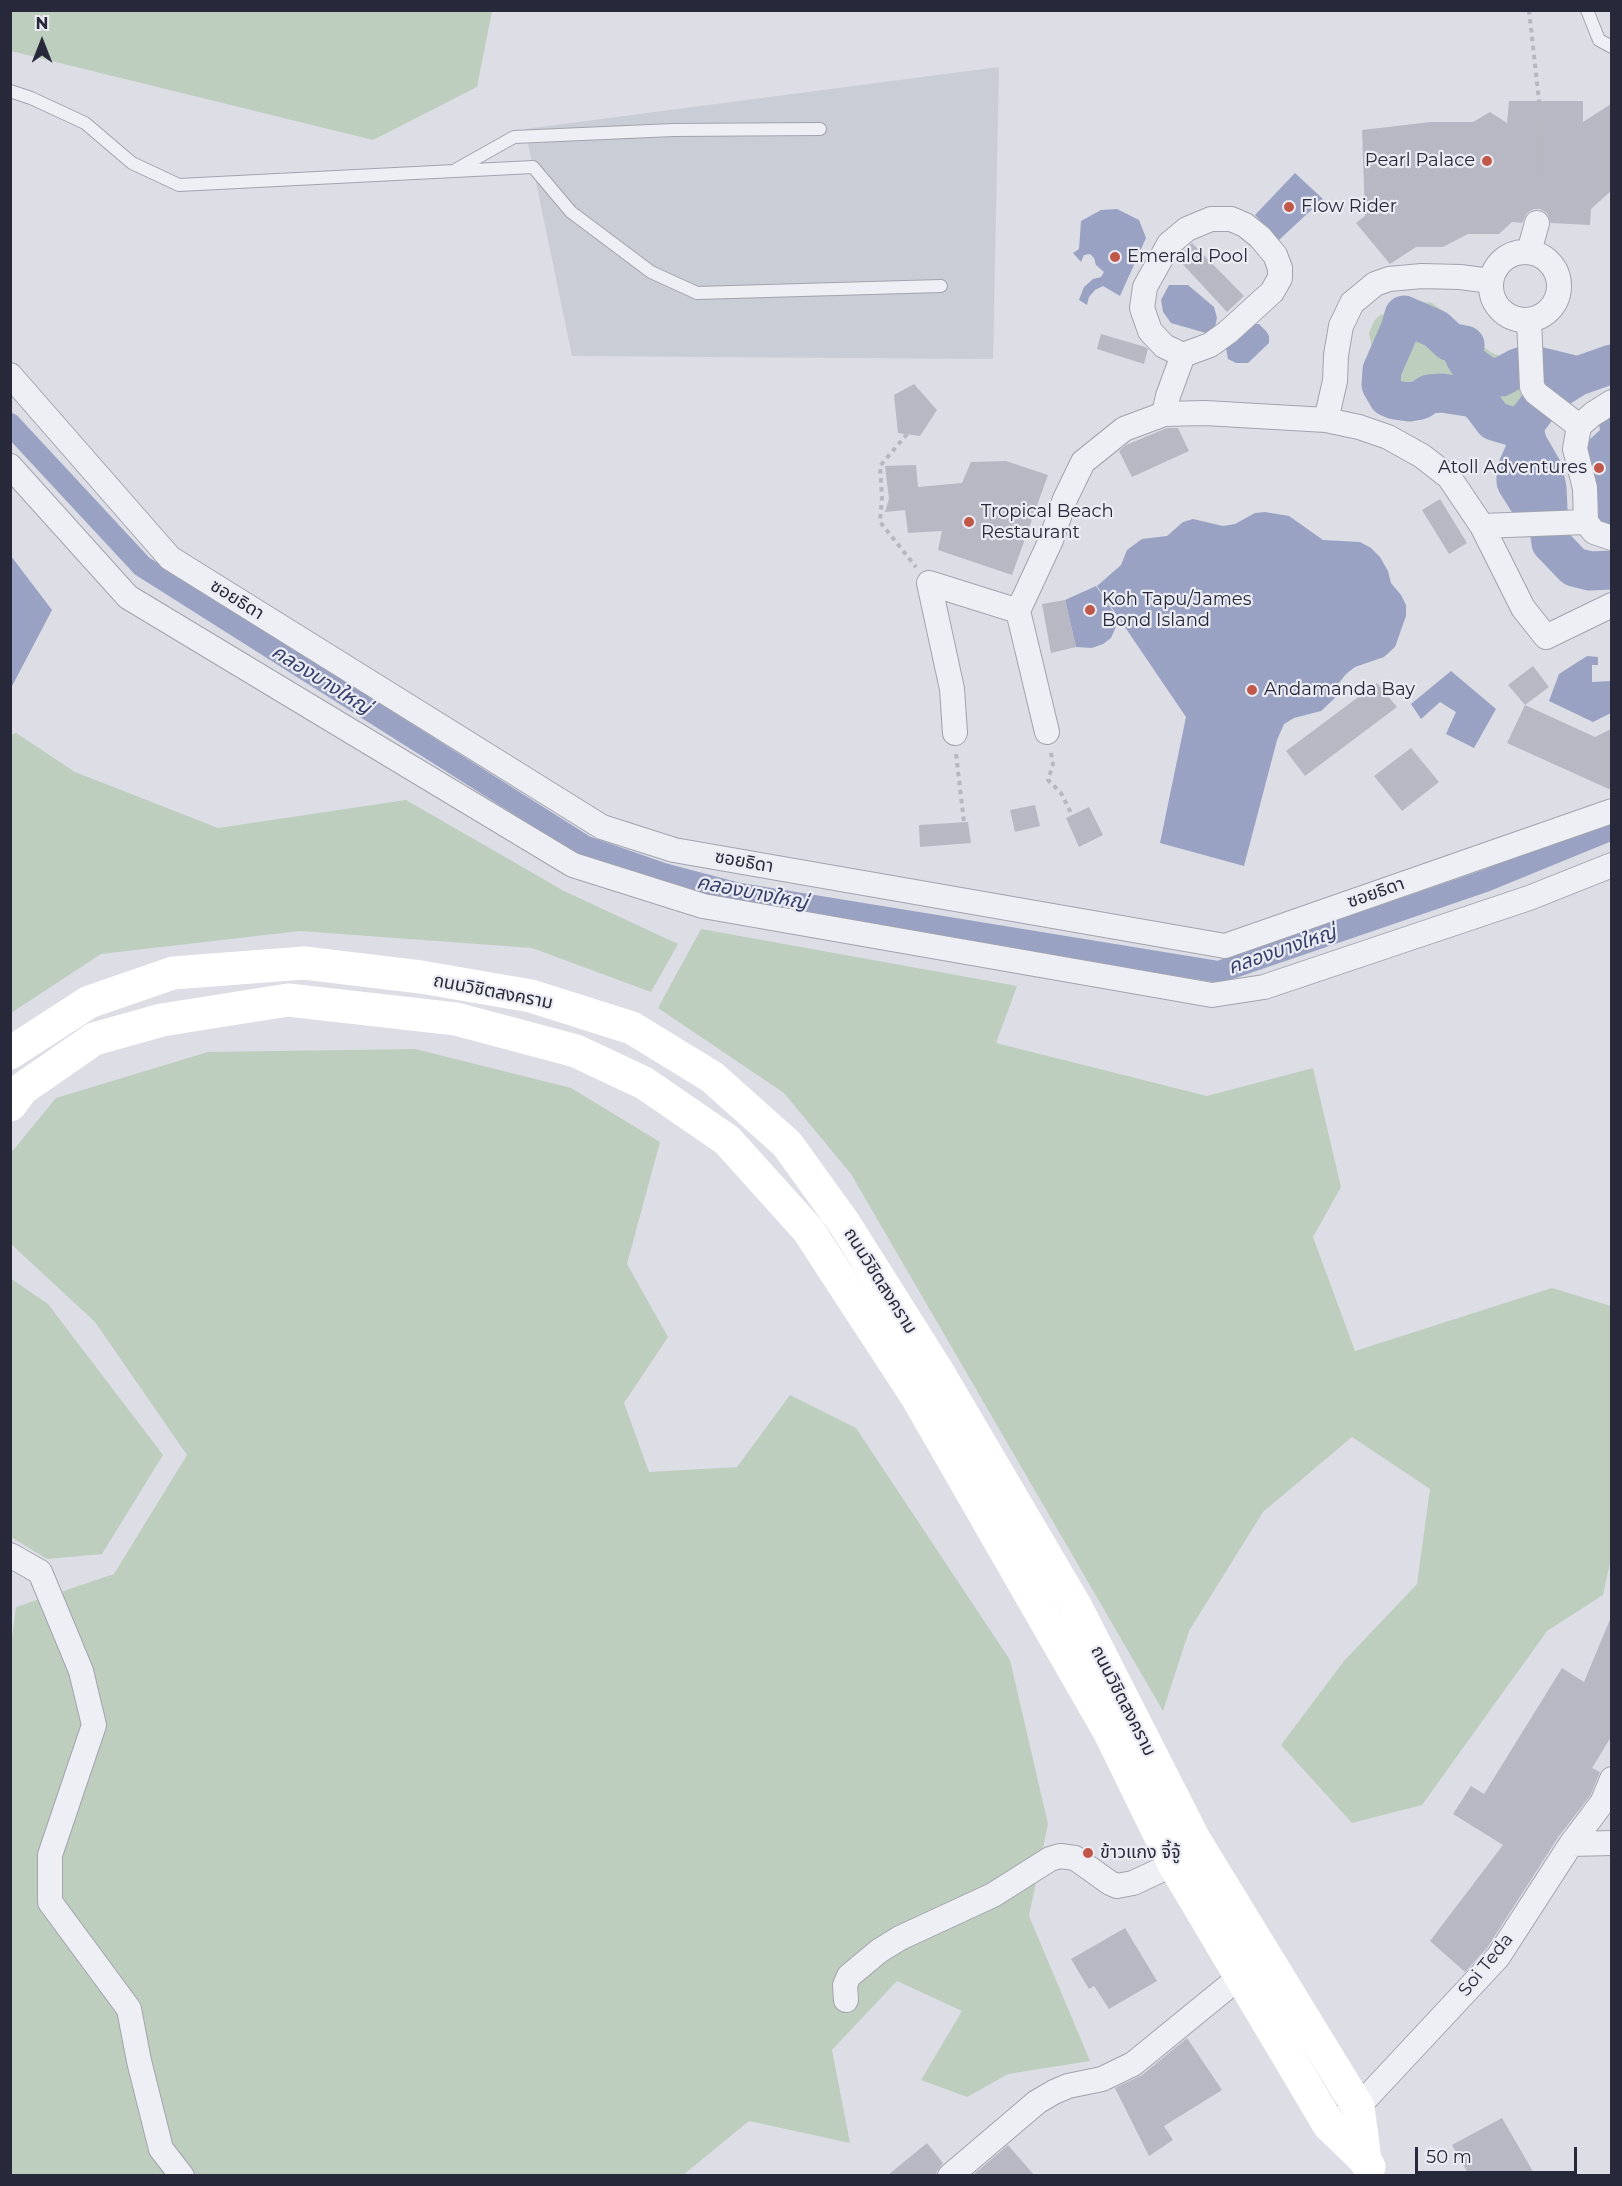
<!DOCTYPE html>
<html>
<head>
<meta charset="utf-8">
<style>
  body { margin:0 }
  #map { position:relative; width:1622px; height:2186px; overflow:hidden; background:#dcdde5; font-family:Montserrat,sans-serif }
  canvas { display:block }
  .frame { position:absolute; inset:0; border:12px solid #27293a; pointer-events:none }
  .north { position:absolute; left:12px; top:12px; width:60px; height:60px; -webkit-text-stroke:4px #ebecf3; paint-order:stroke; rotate:0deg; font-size:16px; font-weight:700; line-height:24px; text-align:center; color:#27293a }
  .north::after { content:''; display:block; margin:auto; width:21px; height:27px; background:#27293a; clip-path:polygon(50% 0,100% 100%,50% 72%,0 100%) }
  .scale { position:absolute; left:1415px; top:2147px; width:162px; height:27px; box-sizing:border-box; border:3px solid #27293a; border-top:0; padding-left:8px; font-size:18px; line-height:21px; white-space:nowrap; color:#27293a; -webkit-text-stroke:4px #ebecf3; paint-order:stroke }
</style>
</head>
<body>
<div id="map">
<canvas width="1622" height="2186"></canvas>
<div class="frame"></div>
<div class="north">N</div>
<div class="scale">50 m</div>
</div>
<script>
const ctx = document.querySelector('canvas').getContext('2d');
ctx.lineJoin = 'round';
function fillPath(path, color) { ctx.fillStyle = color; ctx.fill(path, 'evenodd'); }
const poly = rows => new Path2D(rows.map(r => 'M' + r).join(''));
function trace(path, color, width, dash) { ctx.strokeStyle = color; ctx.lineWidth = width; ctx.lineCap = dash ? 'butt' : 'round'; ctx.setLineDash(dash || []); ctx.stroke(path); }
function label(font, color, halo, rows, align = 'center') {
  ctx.font = font + ' Montserrat,"Noto Sans Thai",sans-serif'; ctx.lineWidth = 4.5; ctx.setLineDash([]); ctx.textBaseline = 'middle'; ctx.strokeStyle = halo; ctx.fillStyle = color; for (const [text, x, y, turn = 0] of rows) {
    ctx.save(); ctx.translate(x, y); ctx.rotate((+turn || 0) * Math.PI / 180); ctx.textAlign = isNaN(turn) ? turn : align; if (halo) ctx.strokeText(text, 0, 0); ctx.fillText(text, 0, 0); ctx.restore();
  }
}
const built = poly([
  [999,67,993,359,572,356,525,129]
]);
const green = poly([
  [11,10,492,10,492,11,477,87,373,140,11,51],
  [1416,301,1432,303,1443,311,1459,326,1465,345,1479,344,1494,354,1578,376,1557,389,1537,408,1528,420,1524,430,1494,421,1482,405,1474,398,1458,397,1444,406,1428,412,1413,415,1381,410,1373,402,1371,394,1372,385,1382,370,1372,348,1369,333,1374,321,1379,316,1386,313,1404,315,1408,307],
  [16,733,75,772,218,828,406,800,564,891,678,944,651,992,532,948,300,931,101,954,11,1013,10,735],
  [701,929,1017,986,996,1043,1207,1096,1313,1068,1341,1187,1313,1237,1355,1351,1552,1288,1611,1306,1612,1554,1603,1595,1547,1631,1422,1805,1352,1823,1281,1745,1344,1661,1417,1584,1430,1489,1352,1437,1263,1512,1189,1631,1163,1711,851,1174,784,1093,658,1008],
  [415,1049,571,1088,660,1142,627,1264,668,1337,624,1403,649,1472,737,1467,790,1395,856,1428,1010,1660,1048,1824,1029,1916,1090,2061,1008,2074,967,2097,921,2080,962,2011,897,1981,832,2050,850,2143,749,2121,683,2175,11,2175,10,1654,16,1607,114,1574,187,1455,95,1322,11,1244,10,1154,56,1098,208,1052],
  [10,1278,48,1304,163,1455,102,1554,47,1559,11,1537]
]);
const water = poly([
  [1295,173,1323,199,1279,240,1255,215],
  [1117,209,1139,220,1146,238,1120,296,1103,286,1095,290,1089,297,1087,305,1079,300,1084,287,1093,279,1101,277,1104,272,1096,265,1094,258,1090,254,1084,255,1081,262,1073,253,1079,249,1081,221,1101,210],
  [1169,285,1188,285,1214,307,1217,318,1215,327,1212,331,1206,333,1171,323,1163,312,1161,300],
  [1249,324,1259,324,1266,331,1269,336,1269,343,1248,363,1236,363,1228,359,1226,348],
  [1611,415,1611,529,1597,519,1582,464,1588,441,1600,430,1599,424],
  [1265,512,1289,516,1323,540,1360,542,1371,548,1380,557,1388,571,1391,583,1401,595,1406,605,1406,616,1395,647,1384,657,1355,667,1346,674,1338,684,1336,697,1321,711,1294,718,1284,724,1277,740,1244,866,1160,843,1186,717,1097,586,1121,565,1127,550,1142,539,1167,536,1183,522,1193,519,1223,526,1235,524,1255,513],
  [11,556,52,610,11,688],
  [1096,586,1119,620,1111,638,1103,644,1092,648,1076,647,1065,600],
  [1587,656,1598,657,1598,665,1592,665,1592,682,1611,681,1611,713,1593,722,1549,701,1559,674],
  [1451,671,1496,709,1474,748,1446,734,1456,712,1440,702,1421,719,1411,704]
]);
const canal = poly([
  [10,424,142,566,586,847,663,874,735,893,1219,972,1485,881,1612,829]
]);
const river = poly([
  [1612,364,1578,376,1557,389,1537,408,1528,420,1524,430,1528,444,1543,470,1547,488,1549,529,1551,543,1574,567,1590,571,1612,570],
  [1524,430,1494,421,1482,405,1474,398,1442,393,1429,394,1420,400,1409,402,1395,400,1388,397,1381,385,1382,370,1400,329,1404,315,1436,329,1450,342,1465,345,1464,356,1469,364,1487,377,1501,377,1517,368,1529,364,1578,376],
  [1528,444,1516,471,1516,482,1528,501,1549,516]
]);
const building = poly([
  [1509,101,1583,101,1583,122,1611,104,1611,191,1591,209,1590,225,1551,223,1547,213,1540,209,1534,209,1527,213,1522,223,1512,222,1499,234,1468,234,1443,247,1416,247,1390,264,1356,223,1365,216,1362,130,1431,122,1473,122,1490,112,1507,123],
  [1192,243,1244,296,1227,312,1177,258],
  [1101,334,1145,347,1148,349,1144,364,1097,349],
  [914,384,937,410,920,436,898,433,894,395],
  [1167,428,1178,428,1189,451,1132,477,1119,451,1126,445],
  [1006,461,1048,475,1012,575,938,550,942,531,908,533,905,510,885,512,889,499,885,466,916,465,918,487,962,483,971,462],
  [1440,499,1467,543,1449,554,1422,510],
  [1065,600,1076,647,1051,653,1042,604],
  [1533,666,1549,687,1525,705,1508,685],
  [1377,683,1397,707,1305,776,1286,751],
  [1525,705,1595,737,1611,729,1611,790,1507,743],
  [1411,748,1439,782,1402,811,1374,776],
  [1035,805,1040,826,1015,832,1010,810],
  [1089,807,1103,835,1079,847,1066,818],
  [968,822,971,843,920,847,919,825],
  [1611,1617,1611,1737,1592,1768,1600,1772,1590,1796,1559,1836,1487,1948,1465,1972,1430,1941,1503,1845,1453,1814,1471,1786,1484,1794,1562,1668,1584,1682],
  [1125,1928,1157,1981,1109,2009,1094,1986,1089,1989,1071,1959],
  [1187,2038,1222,2090,1164,2126,1173,2140,1149,2156,1115,2088,1142,2075],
  [1502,2118,1535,2175,1469,2175,1452,2145],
  [927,2143,943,2163,937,2171,936,2175,888,2175],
  [1008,2145,1034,2175,973,2175]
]);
const path = poly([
  [1529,10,1539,101,1537,201],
  [907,434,880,466,882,498,880,522,916,567],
  [1051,753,1053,764,1048,780,1061,793,1072,815],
  [956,754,964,822]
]);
const lane = poly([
  [1587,10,1599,40,1612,47],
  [10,91,31,98,85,123,132,163,179,185,533,167,571,212,651,272,697,293,941,286],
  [457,169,514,137,673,130,820,129]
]);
const street = poly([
  '1491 286a34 34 0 1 1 68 0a34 34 0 1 1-68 0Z',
  [1529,252,1537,223],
  [1529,320,1532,387,1536,393,1579,426],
  [10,375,170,558,602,827,674,850,1225,946,1612,811],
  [1612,402,1593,414,1579,426,1575,449,1585,488,1586,522,1594,532,1612,538],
  [1164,414,1168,396,1183,355,1210,345,1228,332,1272,292,1280,278,1280,268,1275,255,1260,237,1245,225,1231,219,1211,219,1187,229,1169,244,1145,287,1142,308,1150,331,1164,346,1183,355],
  [1326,420,1335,381,1336,355,1341,326,1352,303,1375,284,1389,279,1422,276,1460,277,1491,281],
  [10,466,128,597,573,865,703,906,1212,995,1264,987,1529,898,1612,865],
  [1482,526,1586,522],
  [1018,611,1047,732],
  [955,733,952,689,929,583,1018,611,1051,540,1065,499,1083,462,1124,429,1164,414,1205,413,1326,420,1359,427,1388,437,1422,456,1449,477,1482,526,1523,608,1546,637,1612,605],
  [10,1555,40,1572,81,1671,94,1725,50,1855,50,1902,129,2009,139,2061,161,2149,182,2176],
  [1571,1844,1612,1843],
  [846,2000,845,1985,849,1976,879,1951,900,1938,993,1895,1050,1859,1060,1856,1075,1858,1110,1883,1117,1886,1133,1883,1174,1864],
  [1344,2116,1358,2107,1498,1957,1571,1844,1602,1803,1612,1779],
  [950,2176,1037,2102,1054,2092,1068,2086,1102,2079,1133,2064,1241,1976]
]);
const secondary = poly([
  [10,1053,89,1002,173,973,304,963,421,977,531,996,632,1028,712,1077,787,1144,844,1223,938,1372,1076,1607,1194,1839,1358,2107,1365,2160],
  [10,1105,22,1089,94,1039,162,1020,288,1000,456,1019,576,1051,644,1083,727,1140,808,1230,917,1397,1109,1731,1174,1864,1329,2125,1365,2160,1369,2167]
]);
const markers = [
  [1487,161,6,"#c15749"],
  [1289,207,6,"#c15749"],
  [1115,257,6,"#c15749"],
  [1599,468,6,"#c15749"],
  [969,522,6,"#c15749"],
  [1090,610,6,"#c15749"],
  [1252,690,6,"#c15749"],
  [1088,1853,6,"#c15749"]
];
const poiNames = [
  ["Pearl Palace",1475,161,"right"],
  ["Flow Rider",1301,207],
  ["Emerald Pool",1127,257],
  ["Atoll Adventures",1587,468,"right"],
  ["Tropical Beach",981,512],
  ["Restaurant",981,533],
  ["Koh Tapu/James",1102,600],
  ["Bond Island",1102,621],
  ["Andamanda Bay",1264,690],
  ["ข้าวแกง จี้จู้",1100,1853]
];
const streetNames = [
  ["ซอยธิดา",237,600,32],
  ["ซอยธิดา",744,862,10],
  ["ซอยธิดา",1376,893,-19],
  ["ถนนวิชิตสงคราม",493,992,11],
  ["ถนนวิชิตสงคราม",880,1281,58],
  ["ถนนวิชิตสงคราม",1123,1701,63],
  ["Soi Teda",1486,1965,-51]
];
const waterNames = [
  ["คลองบางใหญ่",321,680,32],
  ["คลองบางใหญ่",752,893,11],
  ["คลองบางใหญ่",1282,950,-19]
];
fillPath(built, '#caccd6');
fillPath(green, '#becebe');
fillPath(water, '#99a2c3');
trace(canal, '#99a2c3', 22);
trace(river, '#99a2c3', 39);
fillPath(building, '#b7b8c4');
trace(lane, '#a2a3ae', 14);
trace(street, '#a2a3ae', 26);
trace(path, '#b6b8c0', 4, [4.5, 4.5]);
trace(lane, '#eeeff4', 12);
trace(street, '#eeeff4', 24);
trace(secondary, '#fff', 33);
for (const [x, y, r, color] of markers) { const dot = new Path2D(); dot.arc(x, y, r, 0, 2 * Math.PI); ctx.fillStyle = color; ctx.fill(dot); trace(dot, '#ebecf3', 2); }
label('18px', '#27293a', '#ebecf3', poiNames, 'left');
label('18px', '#27293a', '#ebecf3', streetNames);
label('italic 20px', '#353f6a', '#ebecf3', waterNames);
</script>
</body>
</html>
